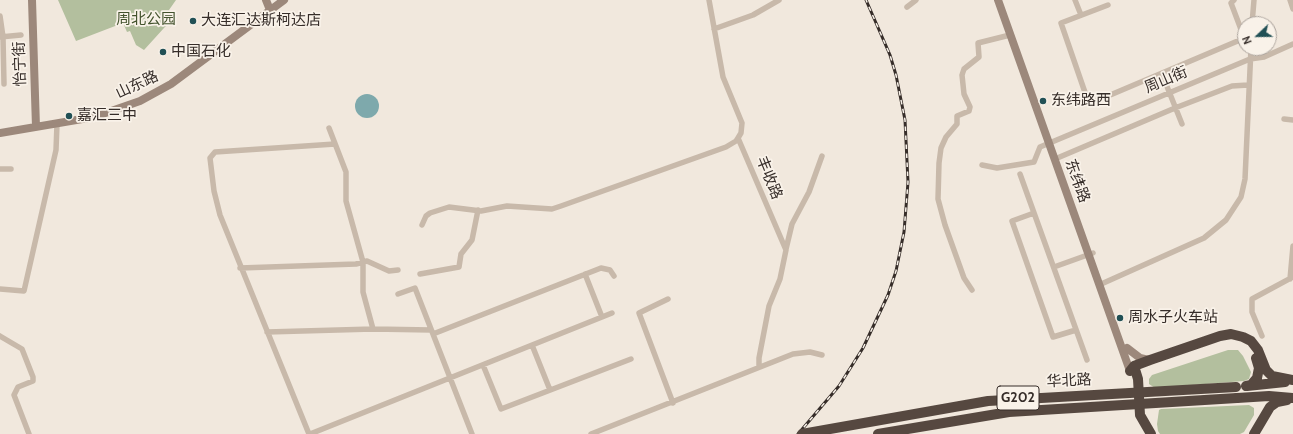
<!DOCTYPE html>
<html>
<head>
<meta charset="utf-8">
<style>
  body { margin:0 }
  #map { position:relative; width:1293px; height:434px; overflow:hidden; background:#f1e8dd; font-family:Cabin,sans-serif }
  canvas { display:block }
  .north { position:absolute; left:1237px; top:16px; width:40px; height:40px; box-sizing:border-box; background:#f9f2e9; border:1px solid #aba39c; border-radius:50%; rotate:248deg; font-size:11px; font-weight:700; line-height:16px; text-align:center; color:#362d29 }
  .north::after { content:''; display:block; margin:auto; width:14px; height:18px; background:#215055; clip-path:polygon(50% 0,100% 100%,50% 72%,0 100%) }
</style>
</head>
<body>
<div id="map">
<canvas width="1293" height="434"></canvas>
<div class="north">N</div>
</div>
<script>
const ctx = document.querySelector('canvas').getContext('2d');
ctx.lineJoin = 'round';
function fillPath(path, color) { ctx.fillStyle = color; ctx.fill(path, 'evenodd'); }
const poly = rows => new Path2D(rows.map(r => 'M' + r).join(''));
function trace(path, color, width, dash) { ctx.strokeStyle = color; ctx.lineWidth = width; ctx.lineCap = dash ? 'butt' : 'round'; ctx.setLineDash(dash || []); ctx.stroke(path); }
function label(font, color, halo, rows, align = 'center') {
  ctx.font = font + ' Cabin,"Noto Sans SC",sans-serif'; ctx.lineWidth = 3.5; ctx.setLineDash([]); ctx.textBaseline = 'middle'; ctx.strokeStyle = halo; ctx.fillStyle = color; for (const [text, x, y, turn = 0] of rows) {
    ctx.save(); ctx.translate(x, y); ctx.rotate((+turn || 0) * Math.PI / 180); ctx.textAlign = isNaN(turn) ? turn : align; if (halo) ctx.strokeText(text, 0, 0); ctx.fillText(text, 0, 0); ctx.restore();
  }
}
const green = poly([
  [58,0,176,0,169,10,174,17,144,50,136,45,130,31,127,32,123,23,76,41],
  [1228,350,1238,350,1243,356,1251,372,1249,379,1244,381,1155,388,1149,384,1149,379,1152,375],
  [1249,405,1254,408,1254,415,1244,432,1240,434,1160,434,1158,431,1157,424,1159,410,1161,409]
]);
const water = poly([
  '355 106a12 12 0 1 1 24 0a12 12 0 1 1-24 0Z'
]);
const street = poly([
  [709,0,723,77,742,123,741,133,738,138,786,250,780,279,769,306,759,358,759,367],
  [1075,0,1081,15],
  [1290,0,1293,9],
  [1108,5,1061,23,1089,104,1240,40,1242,32,1231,3,1234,0],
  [907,7,916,0],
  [0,16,3,37,4,84],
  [1252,24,1254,0],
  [714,29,753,15,779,0],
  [0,37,21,35],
  [1162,74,1182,124],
  [1284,119,1293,120],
  [329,128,346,172,346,201,363,262,363,292,373,329],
  [1055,159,1175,108,1232,86,1248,85],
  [982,165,997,168,1034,162,1040,147,1250,59,1264,57,1293,44],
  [0,169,11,169],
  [1020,174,1087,360],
  [1034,213,1012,221,1053,337,1076,330],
  [422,225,426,216,430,213,449,207,481,211,507,206,552,209,561,206,726,147,736,141,738,138],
  [786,249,792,224,809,192,822,156],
  [1054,267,1093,253],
  [240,268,356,264,367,261,389,271,398,270],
  [420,274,459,267,461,254,472,240,478,210],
  [585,274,602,317],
  [1290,279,1293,246],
  [1099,285,1204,238,1226,220,1241,197,1245,179,1251,48],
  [0,289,24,291,56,150,57,124],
  [972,290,964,278,945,225,938,199,939,163,941,148,946,137,957,124,957,116,969,111,970,107,964,94,962,75,964,69,979,57,978,43,1010,35],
  [398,294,415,288,472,434],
  [668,299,639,313,673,403],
  [267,332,373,329,431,330],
  [433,334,601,268,610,270,614,276],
  [0,336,22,349,33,377,33,381,18,387,14,395,29,434],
  [1262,336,1252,312,1252,299,1293,277],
  [532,345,550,390],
  [483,365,501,409,631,359],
  [309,434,220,215,214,191,210,158,215,152,335,144],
  [310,434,612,313],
  [591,434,793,354,810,352,822,355]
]);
const secondary = poly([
  [32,0,36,127],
  [266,0,270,10],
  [998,0,1130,371],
  [0,133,94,117,140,101,171,84,284,0],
  [1127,348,1140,358,1149,360]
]);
const highway = poly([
  [1134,366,1138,379,1140,415,1151,434],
  [1130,371,1134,366,1150,360,1220,336,1231,334,1243,337,1251,341,1258,350,1266,370,1272,376,1293,380],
  [1246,386,1251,385,1257,378,1259,368,1256,358],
  [1247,386,1285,382],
  [1237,398,1269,396,1293,398],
  [1254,434,1270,407,1277,402,1287,400]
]);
const rail = poly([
  [798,434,839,386,863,348,888,295,896,271,904,232,908,182,905,120,896,75,890,55,866,0]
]);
const highwayBridge = poly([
  [802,434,988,401,1236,387],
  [878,434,1009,412,1237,398]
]);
const markers = [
  [193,21,4,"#215055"],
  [163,52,4,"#215055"],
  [1043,101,4,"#215055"],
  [69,116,4,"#215055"],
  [1120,318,4,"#215055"]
];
const shields = [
  [1018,398,42]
];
const shieldNames = [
  ["G202",1018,398]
];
const parkNames = [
  ["周北公园",146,20]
];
const poiNames = [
  ["大连汇达斯柯达店",201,21],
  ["中国石化",171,52],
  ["东纬路西",1051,101],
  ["嘉汇三中",77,116],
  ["周水子火车站",1128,318]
];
const streetNames = [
  ["怡宁街",20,64,-92],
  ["周山街",1166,80,-23],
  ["山东路",137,85,-25],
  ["丰收路",769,178,68],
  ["东纬路",1077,181,70],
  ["华北路",1069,381,-3]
];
fillPath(green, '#b3bf9e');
fillPath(water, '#7ea9ac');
trace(street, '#c8b9aa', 5.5);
trace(secondary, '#9c887b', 8);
trace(highway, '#564840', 10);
trace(rail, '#362d29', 3);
trace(rail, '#f9f2e9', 1.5, [4.5]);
trace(highwayBridge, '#564840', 10);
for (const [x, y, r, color] of markers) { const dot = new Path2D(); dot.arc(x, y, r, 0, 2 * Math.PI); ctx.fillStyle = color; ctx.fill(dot); trace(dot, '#f9f2e9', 1.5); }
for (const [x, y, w] of shields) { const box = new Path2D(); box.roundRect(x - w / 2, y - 12, w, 24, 3); ctx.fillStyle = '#f9f2e9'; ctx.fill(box); trace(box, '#362d29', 1); }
label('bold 14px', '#362d29', null, shieldNames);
label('15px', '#44532e', '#f9f2e9', parkNames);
label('15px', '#362d29', '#f9f2e9', poiNames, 'left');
label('15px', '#362d29', '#f9f2e9', streetNames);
</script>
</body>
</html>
